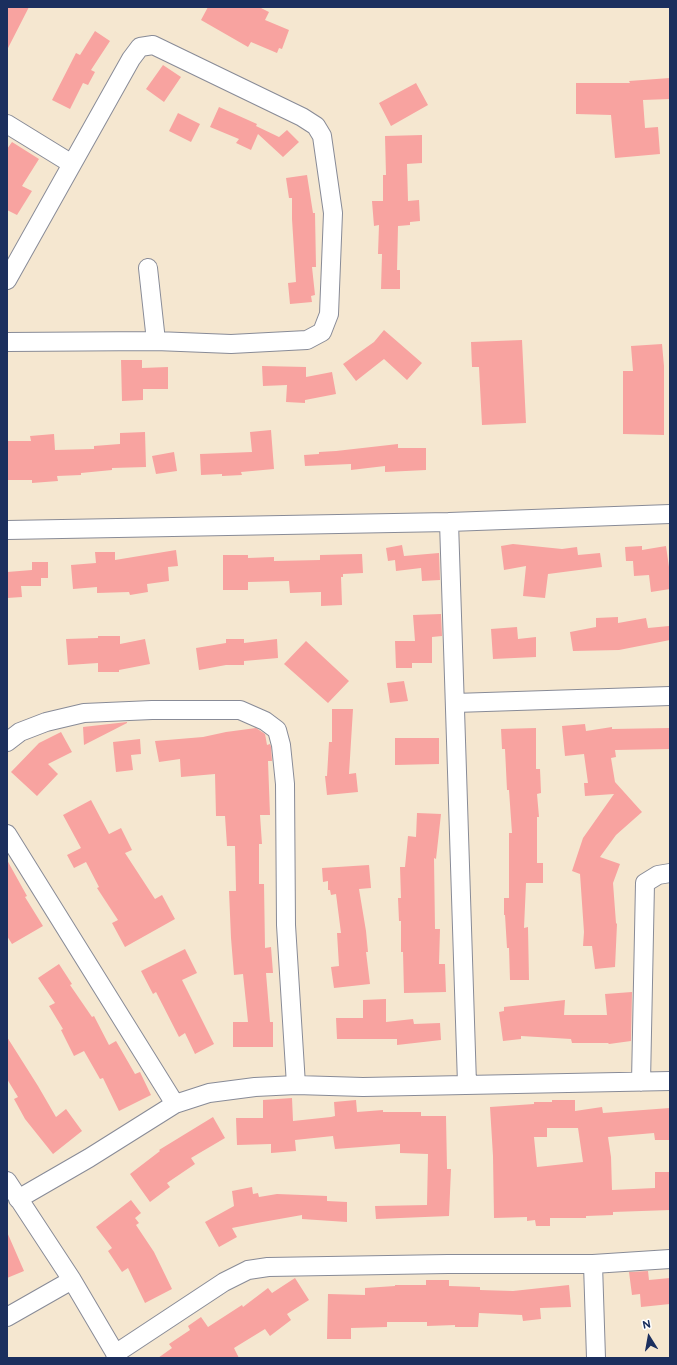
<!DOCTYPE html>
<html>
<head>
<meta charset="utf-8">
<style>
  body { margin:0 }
  #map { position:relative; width:677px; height:1365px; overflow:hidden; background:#f5e7d0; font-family:"Balsamiq Sans",sans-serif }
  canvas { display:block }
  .frame { position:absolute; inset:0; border:8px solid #1b2f5e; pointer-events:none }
  .north { position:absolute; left:629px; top:1317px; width:40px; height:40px; -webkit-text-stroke:3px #fff; paint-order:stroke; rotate:349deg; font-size:11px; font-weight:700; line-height:16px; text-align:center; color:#1b2f5e }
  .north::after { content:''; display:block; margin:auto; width:14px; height:18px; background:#1b2f5e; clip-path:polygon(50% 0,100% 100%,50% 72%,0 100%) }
</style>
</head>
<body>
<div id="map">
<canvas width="677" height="1365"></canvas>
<div class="frame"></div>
<div class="north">N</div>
</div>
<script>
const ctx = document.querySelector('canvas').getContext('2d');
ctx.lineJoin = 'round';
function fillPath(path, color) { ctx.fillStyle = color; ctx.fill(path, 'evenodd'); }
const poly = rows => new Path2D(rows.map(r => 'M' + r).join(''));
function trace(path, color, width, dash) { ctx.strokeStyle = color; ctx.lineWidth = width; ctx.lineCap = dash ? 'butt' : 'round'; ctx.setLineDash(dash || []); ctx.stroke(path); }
const building = poly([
  [7,7,29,7,7,50],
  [208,7,259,7,269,12,265,20,289,30,282,49,279,48,277,53,251,42,248,47,201,20],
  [95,31,110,41,91,70,95,72,88,85,83,83,70,109,52,100,76,53,80,55],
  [163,65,181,77,164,102,146,89],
  [670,78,670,99,643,100,645,128,658,127,660,154,615,158,611,115,576,114,576,83,630,83,629,81],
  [416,83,428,105,391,126,379,103],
  [219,107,257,124,256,126,279,137,287,130,299,142,283,157,258,134,251,150,236,143,239,139,210,127],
  [178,113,200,124,191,142,169,131],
  [422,135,422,163,407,164,408,201,419,200,420,221,410,222,410,225,398,226,397,270,400,270,400,289,381,289,382,254,378,254,379,225,374,226,372,201,383,201,383,175,386,175,385,136],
  [12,142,39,159,22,186,32,191,17,215,7,210,7,149],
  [307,175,313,213,315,213,316,267,312,267,315,295,311,296,312,302,290,304,288,283,296,282,292,219,292,198,289,198,286,178],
  [384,330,422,363,407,380,384,359,356,381,343,364,374,342],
  [522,340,526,423,482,425,479,367,472,367,471,342],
  [662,344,664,366,664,435,623,434,623,371,633,371,631,346],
  [121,360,142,360,142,368,168,367,168,389,143,389,143,400,122,401],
  [262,366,306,367,306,377,332,372,336,394,305,400,305,403,286,402,287,385,263,386],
  [271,430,274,469,241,472,242,475,222,476,222,474,201,475,200,454,252,452,250,432],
  [145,432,146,467,112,468,112,470,81,473,81,475,57,476,58,481,32,483,32,480,7,480,7,441,31,441,30,436,54,434,55,450,94,449,94,446,120,444,120,433],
  [398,444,398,448,426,448,426,470,385,472,385,466,351,470,351,464,305,466,304,455,319,454,319,452,336,451],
  [174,452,177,471,156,474,152,456],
  [513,544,562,549,577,547,578,555,600,553,602,567,548,574,545,598,523,596,526,566,504,570,501,546],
  [402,545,404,556,439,553,440,580,422,581,421,568,396,571,395,560,388,561,386,548],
  [642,546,642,550,666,546,670,574,670,589,651,592,649,575,634,576,633,561,626,561,625,547],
  [176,550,178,566,168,567,169,581,147,584,148,592,130,595,129,592,97,593,97,587,73,589,71,565,96,563,95,552,115,552,115,560],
  [362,554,363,573,343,574,343,577,341,577,342,605,321,606,321,592,290,593,289,581,248,582,248,590,223,590,223,555,248,555,248,558,274,557,274,561,320,560,320,555],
  [32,562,48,562,48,578,41,578,41,586,21,586,22,597,7,598,7,572,32,570],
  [441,614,442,636,432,637,432,663,412,663,412,668,396,668,395,641,415,641,413,615],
  [618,617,618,623,646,618,648,628,669,626,670,640,619,650,573,651,570,632,596,627,596,618],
  [517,627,518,639,536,637,536,657,493,659,491,629],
  [98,636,120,636,120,644,145,639,150,664,119,670,119,672,98,672,98,663,68,665,66,639,98,638],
  [226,639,244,639,244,643,277,639,278,658,244,661,244,665,226,665,199,670,196,648,226,643],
  [306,641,349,681,328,703,284,664],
  [404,681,408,701,390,703,387,683],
  [332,709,353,709,349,774,356,773,358,792,327,795,325,776,327,776,329,742,332,742],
  [127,722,127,723,84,745,83,727],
  [585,724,586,731,612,727,612,729,670,728,670,749,615,750,616,757,611,758,615,782,642,812,616,835,600,857,620,864,613,883,616,923,617,924,615,967,595,969,592,946,583,946,584,932,580,874,572,871,583,838,614,794,585,796,584,783,588,783,584,754,565,756,562,726],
  [256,728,265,734,267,745,270,744,271,747,272,761,268,761,270,815,260,815,262,844,259,844,259,884,264,884,265,948,271,947,273,973,266,973,270,1022,273,1022,273,1047,233,1047,233,1022,248,1022,243,974,234,975,231,938,229,891,236,891,235,846,227,846,225,816,216,816,215,774,181,777,180,759,159,762,155,741,203,737,226,732],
  [536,728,536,769,540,769,541,793,537,794,539,817,537,817,537,863,543,863,543,883,526,883,524,928,528,927,529,980,510,980,509,948,507,948,505,915,504,915,504,898,509,898,509,833,512,833,509,790,507,790,505,749,502,749,501,729],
  [61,732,72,752,48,764,58,774,37,796,11,772,39,743],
  [395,738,439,738,439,764,395,765],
  [140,739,141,754,131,755,133,770,116,772,113,742],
  [91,800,109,834,121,828,132,850,125,853,155,899,162,895,175,919,125,947,112,923,118,920,97,888,99,887,86,862,74,868,67,855,81,848,63,815],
  [417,813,441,814,436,859,434,858,435,929,440,929,439,964,445,964,446,992,404,993,403,952,401,952,401,921,399,921,398,898,401,898,400,867,405,867,408,836,416,837],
  [7,860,27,896,25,897,43,926,12,944,7,936],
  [369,865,371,888,359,889,366,931,368,952,366,952,370,984,334,988,331,967,339,966,337,933,341,933,336,894,331,895,330,890,328,890,328,881,323,882,322,868],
  [185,949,197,973,182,980,214,1044,195,1054,185,1033,179,1037,156,992,153,994,141,971],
  [59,964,72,984,70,985,92,1017,94,1016,109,1045,116,1041,135,1074,140,1072,151,1095,119,1111,103,1078,100,1079,84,1051,74,1056,61,1030,63,1029,49,1006,55,1003,38,978],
  [632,992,631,1041,609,1044,608,1043,572,1043,571,1039,521,1036,521,1039,503,1041,499,1012,504,1011,504,1007,565,1000,564,1015,607,1015,605,994],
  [386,999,386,1022,413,1019,414,1024,440,1023,441,1040,397,1045,397,1039,337,1039,336,1018,363,1018,363,1000],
  [7,1037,38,1086,56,1117,66,1109,82,1131,53,1154,25,1119,14,1099,18,1097,7,1079],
  [292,1098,293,1121,331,1117,335,1116,334,1102,356,1100,357,1112,383,1110,383,1112,421,1112,421,1116,446,1116,447,1169,451,1169,449,1216,376,1219,375,1206,427,1205,428,1154,400,1153,400,1144,335,1149,333,1136,295,1140,296,1151,271,1153,271,1144,237,1145,236,1118,263,1118,263,1100],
  [552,1100,575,1100,575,1111,602,1107,603,1113,670,1108,670,1140,655,1140,654,1133,608,1137,611,1157,612,1190,655,1188,655,1172,670,1172,670,1210,613,1212,613,1215,586,1216,586,1218,550,1218,550,1226,536,1226,535,1220,527,1221,527,1217,494,1218,493,1156,490,1107,534,1104,534,1102,552,1102],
  [547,1128,578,1128,583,1162,537,1167,534,1137,547,1137],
  [213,1117,225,1138,191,1158,195,1164,167,1183,170,1187,150,1202,130,1174,160,1151,159,1150],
  [252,1187,253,1194,258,1193,259,1197,277,1194,327,1196,327,1201,347,1202,347,1222,302,1219,302,1215,257,1223,232,1228,237,1237,219,1247,205,1222,234,1206,232,1191],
  [131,1200,141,1213,135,1218,139,1223,136,1225,154,1252,172,1289,145,1303,128,1268,122,1272,108,1251,112,1248,96,1227],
  [7,1232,24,1271,7,1278],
  [648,1271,649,1280,670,1278,670,1304,641,1307,640,1294,632,1295,629,1272],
  [295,1278,309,1300,287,1314,291,1320,270,1336,265,1329,234,1348,239,1358,158,1358,172,1348,169,1344,190,1330,188,1326,201,1317,208,1327,242,1305,243,1307,268,1288,272,1293],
  [426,1280,449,1280,449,1286,480,1287,480,1290,513,1291,569,1285,571,1307,540,1308,541,1319,523,1321,522,1315,479,1313,478,1327,455,1327,455,1325,427,1326,427,1322,387,1322,387,1327,351,1328,351,1339,327,1339,328,1294,365,1295,365,1288,395,1286,395,1285,426,1285]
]);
const minor = poly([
  [7,124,72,164],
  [148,268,156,341],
  [7,280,131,59,140,47,153,45,302,117,316,126,322,136,333,213,329,314,322,332,307,340,231,344,156,341,7,342],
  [449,522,467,1084],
  [7,530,449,522,670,514],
  [455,703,670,696],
  [7,742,20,732,46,722,84,713,152,710,240,710,265,721,277,730,281,745,285,784,286,925,296,1085],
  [7,834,175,1104],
  [641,1082,645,883,658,875,670,873],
  [7,1181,72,1280,118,1358],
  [18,1199,89,1158,175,1104,209,1093,255,1087,296,1085,363,1087,670,1081],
  [593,1264,596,1358],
  [7,1317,72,1280],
  [115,1354,224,1282,248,1270,268,1267,448,1264,593,1264,670,1259]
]);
fillPath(building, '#f8a3a0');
trace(minor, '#888b97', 20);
trace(minor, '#fff', 18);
</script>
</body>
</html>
